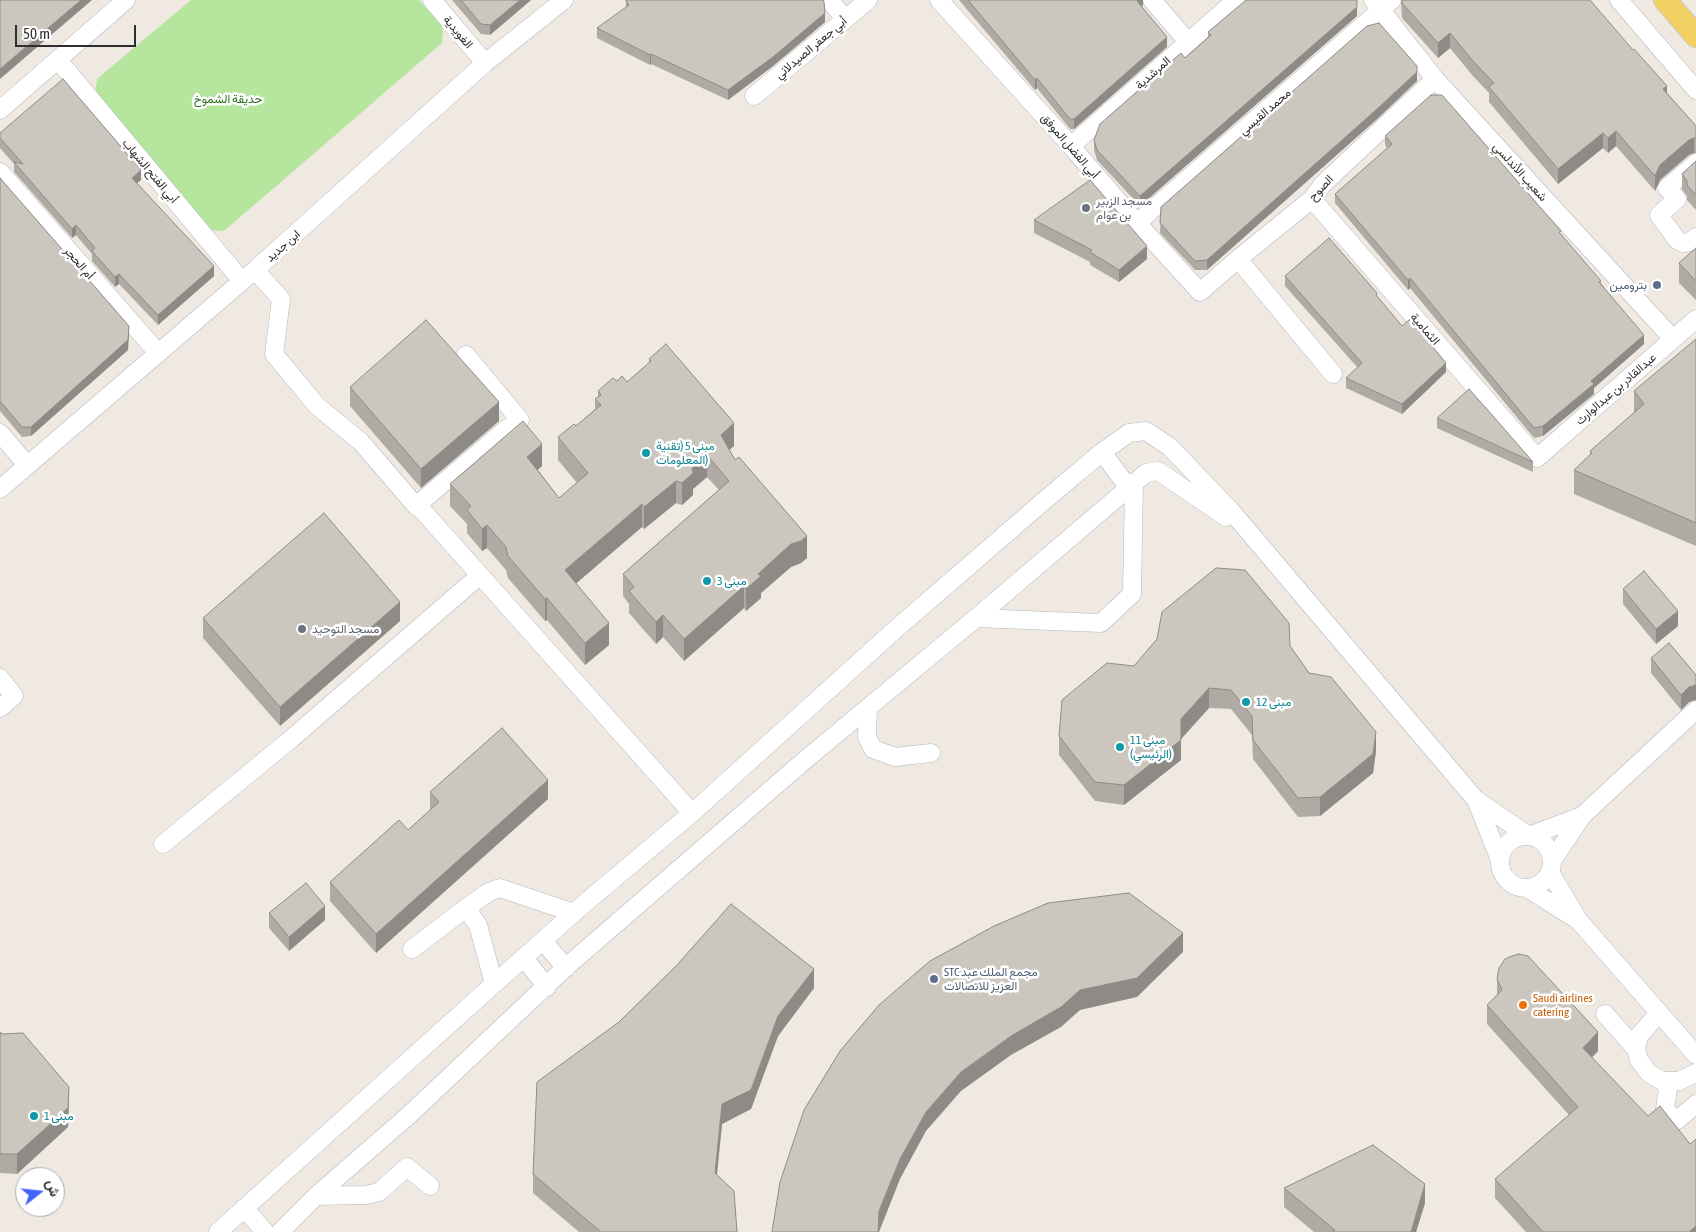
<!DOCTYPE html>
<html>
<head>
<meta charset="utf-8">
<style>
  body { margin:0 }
  #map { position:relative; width:1696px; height:1232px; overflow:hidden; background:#efe9e1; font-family:"Asap Condensed",Vazirmatn,sans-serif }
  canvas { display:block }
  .north { position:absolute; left:15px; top:1167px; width:50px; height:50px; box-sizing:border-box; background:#fff; border:1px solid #ababab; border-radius:50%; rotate:74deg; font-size:14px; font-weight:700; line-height:20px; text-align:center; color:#2e2e2e }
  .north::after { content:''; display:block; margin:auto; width:18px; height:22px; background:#4264fb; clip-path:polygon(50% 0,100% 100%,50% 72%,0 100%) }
  .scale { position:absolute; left:15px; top:25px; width:121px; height:22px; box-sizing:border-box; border:2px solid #2e2e2e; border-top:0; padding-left:6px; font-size:15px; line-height:18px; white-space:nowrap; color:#2e2e2e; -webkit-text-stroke:4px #fff; paint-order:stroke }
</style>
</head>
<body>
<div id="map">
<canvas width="1696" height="1232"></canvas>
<div class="north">ش</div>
<div class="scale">50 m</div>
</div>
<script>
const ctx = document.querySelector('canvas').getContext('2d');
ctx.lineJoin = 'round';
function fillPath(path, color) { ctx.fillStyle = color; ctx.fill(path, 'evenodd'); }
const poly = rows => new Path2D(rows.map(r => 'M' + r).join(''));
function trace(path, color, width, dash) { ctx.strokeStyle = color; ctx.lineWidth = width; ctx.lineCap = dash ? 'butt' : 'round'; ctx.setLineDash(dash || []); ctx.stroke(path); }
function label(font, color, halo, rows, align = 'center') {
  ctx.font = font + ' "Asap Condensed",Vazirmatn,sans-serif'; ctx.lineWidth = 5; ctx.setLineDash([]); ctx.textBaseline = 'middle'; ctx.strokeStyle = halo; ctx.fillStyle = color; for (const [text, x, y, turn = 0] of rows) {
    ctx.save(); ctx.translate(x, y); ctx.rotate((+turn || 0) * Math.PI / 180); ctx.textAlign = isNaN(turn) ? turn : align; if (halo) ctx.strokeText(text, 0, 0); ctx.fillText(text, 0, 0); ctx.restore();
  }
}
const green = poly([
  [191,0,419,0,443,27,442,43,224,231,211,230,95,94,97,79]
]);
const minor = poly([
  [432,0,485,63],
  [829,0,845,18],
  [939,0,1071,146,1137,223,1200,292,1238,259,1312,199,1323,184,1435,79],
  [1152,0,1188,42],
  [1373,0,1435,79,1673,339],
  [1619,0,1696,90],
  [58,60,242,281],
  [754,96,868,0],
  [0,110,126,0],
  [1071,146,1236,0],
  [1696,163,1667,188,1677,199,1659,215,1677,240,1683,243,1690,242,1696,237],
  [0,172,158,353],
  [1312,199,1537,458,1696,319],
  [1137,223,1392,0],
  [1238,259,1333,374],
  [255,270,281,299,274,354,317,406,361,442,416,506,422,510,692,813],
  [0,433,27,465],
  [1102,452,1128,487],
  [0,489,255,270,485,63,564,0],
  [416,506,504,431,520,420,466,355],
  [976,618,1101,623,1132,594,1134,482],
  [0,678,14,696,0,708],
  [868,708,867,737,873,749,895,757,931,753],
  [1476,800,1500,860],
  '1500 862a26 26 0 1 1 52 0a26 26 0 1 1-52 0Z',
  [163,844,291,739,479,576],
  [1552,861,1582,816,1696,710],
  [1550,872,1579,921,1696,1055],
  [1527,888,1576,919],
  [543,941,566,968],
  [412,949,466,908],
  [524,958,547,987],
  [494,984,478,925,466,908,489,892,500,888,574,913],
  [1659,1013,1639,1036,1636,1049,1639,1060,1649,1073,1662,1081,1679,1081,1696,1073],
  [1605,1014,1636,1049],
  [1669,1082,1665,1109,1676,1121,1696,1104],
  [316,1196,366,1195,379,1192,407,1167,430,1186],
  [244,1208,265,1232],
  [218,1232,494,984,585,903,692,813,897,628,1045,500,1102,452,1129,433,1146,431,1170,447,1232,512,1476,800,1529,836,1582,816],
  [280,1232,316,1196,409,1115,566,967,805,760,976,618,1146,473,1158,471,1226,517]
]);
const major = poly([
  [1665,0,1696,36]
]);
const wall = poly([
  [452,0,531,0,490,35,481,34],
  [959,0,1143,0,1143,5,1142,6,1167,47,1074,129,1070,129,1037,88,1035,90],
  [1401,0,1590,0,1667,93,1696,126,1696,153,1694,153,1689,155,1660,180,1655,191,1616,146,1608,153,1603,148,1558,184,1489,102,1489,93,1472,75,1450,48,1438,58,1402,18],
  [626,1,825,22,773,66,728,100,651,64,650,65,597,38,597,28,626,8],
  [1357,16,1140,206,1097,160,1094,150,1094,140,1208,37,1208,32],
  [1417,66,1417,81,1376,120,1207,270,1195,270,1160,233,1161,207],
  [0,133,141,180,137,183,214,276,158,325,119,284,115,287,92,261,92,254,76,235,72,238,14,172,14,164,0,148],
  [1385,136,1561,235,1601,283,1644,344,1594,388,1594,394,1543,436,1534,438,1410,288,1408,290,1335,203,1335,194,1387,148,1385,145],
  [1696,161,1696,210,1687,200,1687,196,1682,189,1682,174],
  [0,178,129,336,128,350,31,436,22,437,0,411],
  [1034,220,1147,259,1119,282,1090,265,1090,262,1034,233],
  [1696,248,1696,300,1679,283,1679,263],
  [1285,276,1377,297,1402,326,1446,372,1402,414,1346,388,1346,378,1358,368,1285,286],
  [1696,339,1696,546,1574,494,1574,470,1590,455,1590,451,1634,413,1634,391],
  [649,359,734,446,729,449,735,460,807,558,801,563,791,567,761,593,761,598,746,611,744,608,684,661,663,637,656,644,629,613,629,604,623,596,623,574,719,490,707,477,693,489,693,495,682,505,676,503,644,529,642,527,576,583,609,645,585,665,547,620,545,621,508,578,506,570,487,548,482,551,467,533,467,524,450,506,450,484,542,466,538,470,559,498,577,483,558,460,558,437,576,426,595,409,595,399,598,397,598,391,617,381,627,382,649,363],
  [350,387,499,421,421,488,350,406],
  [1437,418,1533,462,1533,472,1437,428],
  [1623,589,1678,626,1656,644,1623,604],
  [203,618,400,621,280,726,203,638],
  [1157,639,1290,646,1309,673,1376,751,1373,773,1320,816,1298,817,1253,759,1252,735,1231,709,1209,708,1181,739,1181,760,1124,805,1095,801,1059,755,1059,736,1134,666],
  [1651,658,1696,675,1696,700,1689,702,1681,710,1651,673],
  [430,792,548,799,376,953,330,901,330,882,408,830,430,810],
  [269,913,325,920,289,951,269,928],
  [1497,979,1598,1051,1592,1057,1696,1232,1526,1232,1495,1198,1495,1179,1569,1115,1487,1024,1487,1005,1497,995],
  [814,988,778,1036,751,1109,722,1124,717,1175,737,1232,579,1232,533,1193,533,1174],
  [0,1032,69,1106,68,1127,17,1174,0,1173],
  [1284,1188,1425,1203,1416,1232,1314,1232,1284,1207]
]);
const shadedWall = poly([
  [81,0,92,0,0,79,0,69],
  [520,0,531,0,490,35,490,25],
  [1138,0,1143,0,1143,5,1137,11,1137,1],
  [1357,0,1357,16,1140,206,1140,196],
  [825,13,825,22,773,66,728,100,728,90],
  [1450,33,1450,48,1438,58,1438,43],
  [1167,37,1167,47,1074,129,1074,119],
  [651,54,651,64,650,65,650,55],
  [1417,72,1417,81,1376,120,1207,270,1207,260],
  [1037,78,1037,88,1035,90,1035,80],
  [1667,86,1667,101,1663,89],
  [1616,131,1616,146,1608,153,1608,138],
  [1603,133,1603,148,1558,184,1558,169],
  [1694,138,1694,153,1689,155,1660,180,1655,191,1655,176,1660,165,1689,140],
  [141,170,141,180,132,187,132,178],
  [76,225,76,235,72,238,72,229],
  [1147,246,1147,259,1119,282,1119,270],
  [214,266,214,276,158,325,158,315],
  [119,274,119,284,115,287,115,277],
  [1410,278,1410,288,1408,290,1408,280],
  [129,326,128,350,31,436,31,427],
  [1644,335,1644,344,1594,388,1594,394,1543,436,1543,426,1591,381],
  [1446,363,1446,372,1402,414,1402,404],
  [499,402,499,421,421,488,421,469],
  [734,423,734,446,721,457,721,435],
  [542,444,542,466,527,479,527,457],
  [707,455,707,477,693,489,693,495,682,505,682,483,692,468],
  [676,481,676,503,644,529,644,507],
  [642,504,642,527,565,593,565,570],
  [487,525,487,548,482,551,482,529],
  [807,536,807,558,801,563,791,567,761,593,761,598,746,611,746,589,758,574,791,544],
  [744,586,744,608,684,661,684,639],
  [547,598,547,620,545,621,545,599],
  [400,602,400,621,280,726,280,707],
  [1678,611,1678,626,1656,644,1656,629],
  [663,615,663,637,656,644,656,622],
  [609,623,609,645,585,665,585,643],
  [1696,685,1696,700,1689,702,1681,710,1681,695,1689,687],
  [1209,688,1209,708,1181,739,1181,760,1124,805,1124,785,1181,719],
  [1376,732,1376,751,1373,773,1320,816,1320,797],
  [548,780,548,799,376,953,376,934],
  [325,906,325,920,289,951,289,937],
  [1183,933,1183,952,1137,997,1080,1010,1061,1027,1011,1055,961,1091,926,1131,900,1179,879,1232,878,1232,879,1211,900,1159,926,1112,961,1072,1011,1036,1080,990],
  [814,969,814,988,778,1036,751,1109,722,1124,715,1193,715,1173,722,1104,778,1016],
  [1598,1032,1598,1051,1583,1067,1583,1048],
  [69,1087,68,1127,17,1174,17,1154],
  [1425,1184,1425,1203,1416,1232,1411,1232],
  [1696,1226,1696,1232,1689,1232]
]);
const building = poly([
  [0,0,81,0,0,69,0,0],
  [461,0,520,0,490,25,481,24,461,0],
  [626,0,823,0,824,2,825,13,773,57,728,90,651,54,650,55,597,28,629,5,626,1,626,0],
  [968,0,1138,0,1137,1,1167,37,1074,119,1070,119,1037,78,1035,80,968,0],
  [1246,0,1357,0,1357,7,1140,196,1097,150,1094,140,1100,124,1181,53,1185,58,1211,35,1208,32,1246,0],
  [1402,0,1590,0,1633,50,1634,49,1667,86,1663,89,1696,126,1696,138,1694,138,1689,140,1660,165,1655,176,1616,131,1608,138,1603,133,1558,169,1489,87,1494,83,1472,60,1450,33,1438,43,1402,3,1402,0],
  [1379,23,1417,66,1417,72,1376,110,1207,260,1195,261,1160,223,1161,207,1367,26,1379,23],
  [63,79,141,170,132,178,214,266,158,315,119,274,115,277,92,251,95,248,76,225,72,229,14,162,23,164,0,138,0,133,63,79],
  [1431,95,1442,95,1561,231,1559,232,1601,281,1599,282,1644,335,1591,381,1594,384,1543,426,1534,428,1410,278,1408,280,1335,194,1392,144,1385,136,1431,95],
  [1696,161,1696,195,1687,185,1687,181,1682,174,1696,161],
  [0,178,129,326,128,340,31,427,22,427,0,401,0,178],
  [1090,180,1147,246,1119,270,1090,252,1092,250,1034,220,1090,180],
  [1329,238,1377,293,1376,295,1402,326,1410,319,1446,363,1402,404,1346,378,1362,363,1285,276,1329,238],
  [1696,248,1696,281,1679,263,1696,248],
  [426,320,499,402,421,469,350,387,426,320],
  [1696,339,1696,523,1574,470,1592,453,1590,451,1644,404,1634,391,1696,339],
  [666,344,734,423,721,435,735,460,739,457,807,536,801,541,791,544,758,574,761,576,746,589,744,586,684,639,663,615,656,622,629,591,634,587,623,574,729,481,707,455,692,468,693,473,682,483,676,481,644,507,642,504,565,570,609,623,585,643,547,598,545,599,508,556,506,547,487,525,482,529,467,510,471,506,450,484,523,421,542,444,527,457,559,498,588,473,558,437,574,424,576,426,601,405,595,399,601,395,598,391,613,378,617,381,622,376,627,382,651,361,649,359,666,344],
  [1469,389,1493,416,1533,462,1437,418,1469,389],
  [324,513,400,602,280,707,203,618,324,513],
  [1216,568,1245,570,1289,623,1290,646,1309,673,1331,677,1376,732,1373,754,1320,797,1298,798,1253,740,1252,716,1231,690,1209,688,1181,719,1181,740,1124,785,1095,782,1059,736,1062,700,1107,663,1134,666,1157,639,1162,612,1216,568],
  [1644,571,1678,611,1656,629,1623,589,1644,571],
  [1669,643,1696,675,1696,685,1689,687,1681,695,1651,658,1669,643],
  [502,728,548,780,376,934,330,882,399,820,408,830,439,802,430,792,502,728],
  [306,883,325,906,289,937,269,913,306,883],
  [1129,893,1183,933,1137,978,1080,990,1061,1007,1011,1036,961,1072,926,1112,900,1159,879,1211,878,1232,772,1232,780,1182,804,1110,840,1051,879,1005,930,961,994,926,1048,903,1129,893],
  [731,904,814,969,778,1016,751,1090,722,1104,715,1173,734,1191,737,1232,601,1232,533,1174,537,1082,619,1022,677,965,731,904],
  [1519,954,1528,956,1598,1032,1583,1048,1648,1116,1660,1106,1690,1144,1696,1139,1696,1226,1689,1232,1543,1232,1495,1179,1578,1107,1487,1005,1502,990,1497,979,1499,968,1505,959,1512,956,1519,954],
  [0,1032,1,1034,23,1033,69,1087,68,1108,17,1154,0,1154,0,1032],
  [1373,1145,1425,1184,1411,1232,1332,1232,1335,1230,1284,1188,1373,1145]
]);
const markers = [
  [1086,208,5,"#6b7280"],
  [1657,285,5,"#5c6f8a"],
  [646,453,5,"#0f9aa8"],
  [707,581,5,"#0f9aa8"],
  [302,629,5,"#6b7280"],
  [1246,702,5,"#0f9aa8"],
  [1120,747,5,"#0f9aa8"],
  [934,979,5,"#5c6f8a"],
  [1523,1005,5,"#e8710a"],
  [34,1116,5,"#0f9aa8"]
];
const streetNames = [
  ["الغويدية",458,32,50],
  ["أبي جعفر الصيدلاني",811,48,-40],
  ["المرشدية",1153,73,-42],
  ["محمد القيسي",1265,112,-41],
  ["أبي الفضل الموفق",1070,146,49],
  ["أبي الفتح الشهاب",150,171,50],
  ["شعيب الأندلسي",1520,172,48],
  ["الصوح",1321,188,-47],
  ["ابن جديد",283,246,-42],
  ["أم الحجر",79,263,49],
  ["الثمامية",1425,329,49],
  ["عبدالقادر بن عبدالوارث",1616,389,-41]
];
const parkNames = [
  ["حديقة الشموخ",228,99]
];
const worshipNames = [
  ["مسجد الزبير",1096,201],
  ["بن عوام",1096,215],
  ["مسجد التوحيد",312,629]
];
const serviceNames = [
  ["بترومين",1647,285],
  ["STC مجمع الملك عبد",944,972,"left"],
  ["العزيز للاتصالات",944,986,"left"]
];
const cultureNames = [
  ["مبنى 5 (تقنية",656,446],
  ["المعلومات)",656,460],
  ["مبنى 3",717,581],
  ["مبنى 12",1256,702],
  ["مبنى 11",1130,740],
  ["(الرئيسي)",1130,754],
  ["مبنى 1",44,1116]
];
const foodNames = [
  ["Saudi airlines",1533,998],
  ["catering",1533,1012]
];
fillPath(green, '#b6e59e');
trace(minor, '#b4b7c1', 19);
trace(major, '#c9c9c9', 24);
trace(minor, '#fff', 18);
trace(major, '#f2d163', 22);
fillPath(wall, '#afaba4');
fillPath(shadedWall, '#8e8b86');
fillPath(building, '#cbc7bf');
trace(building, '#8e8b86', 1);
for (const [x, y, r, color] of markers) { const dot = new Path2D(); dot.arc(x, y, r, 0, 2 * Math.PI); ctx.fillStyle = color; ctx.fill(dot); trace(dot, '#fff', 2); }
label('12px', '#2e2e2e', '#fff', streetNames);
label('12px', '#2c6e1b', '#fff', parkNames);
label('12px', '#5b616d', '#fff', worshipNames, 'left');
label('12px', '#4e5e75', '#fff', serviceNames, 'right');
label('12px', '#0d838f', '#fff', cultureNames, 'left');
label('12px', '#c56008', '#fff', foodNames, 'left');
</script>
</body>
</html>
